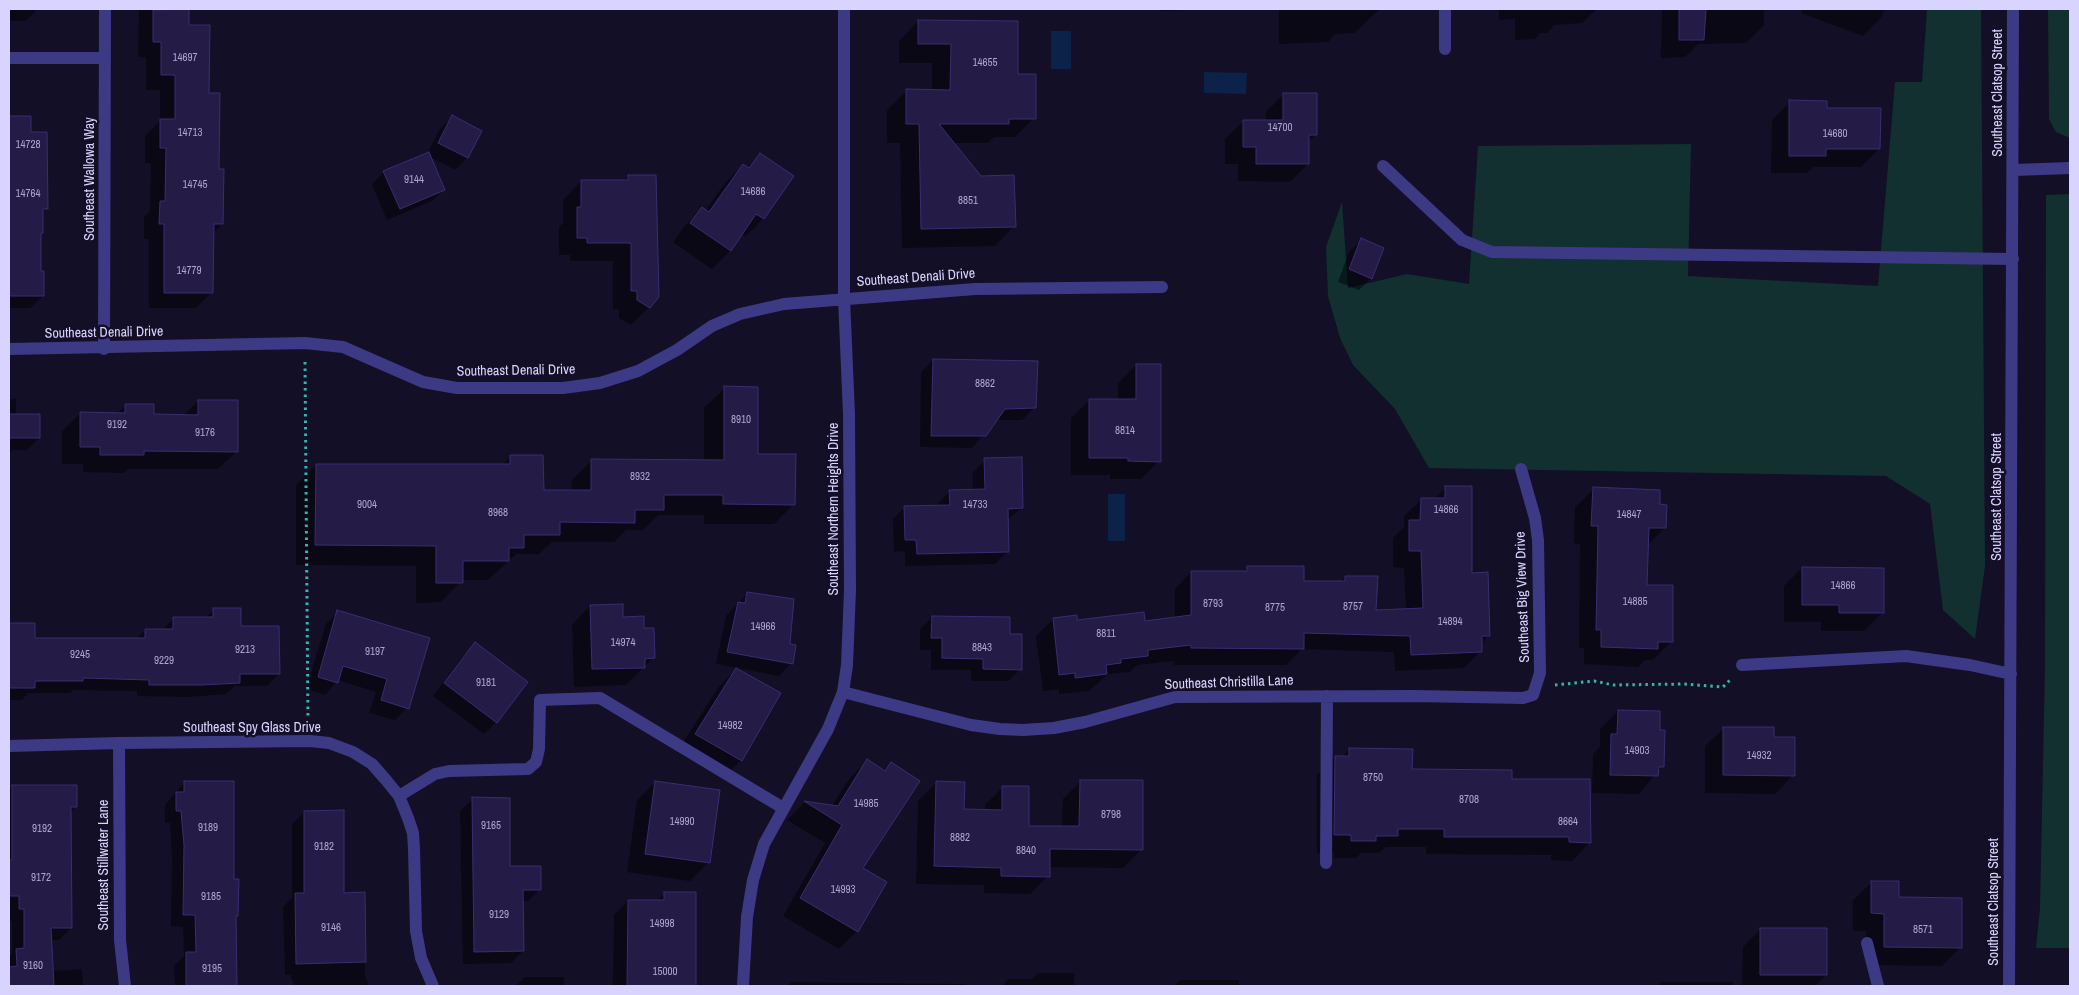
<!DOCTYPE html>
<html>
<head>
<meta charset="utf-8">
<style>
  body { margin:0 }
  #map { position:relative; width:2079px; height:995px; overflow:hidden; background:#130f26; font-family:"Archivo Narrow",sans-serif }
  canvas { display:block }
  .frame { position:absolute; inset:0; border:10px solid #d9d4ff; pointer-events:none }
</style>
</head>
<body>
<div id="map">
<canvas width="2079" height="995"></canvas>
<div class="frame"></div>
</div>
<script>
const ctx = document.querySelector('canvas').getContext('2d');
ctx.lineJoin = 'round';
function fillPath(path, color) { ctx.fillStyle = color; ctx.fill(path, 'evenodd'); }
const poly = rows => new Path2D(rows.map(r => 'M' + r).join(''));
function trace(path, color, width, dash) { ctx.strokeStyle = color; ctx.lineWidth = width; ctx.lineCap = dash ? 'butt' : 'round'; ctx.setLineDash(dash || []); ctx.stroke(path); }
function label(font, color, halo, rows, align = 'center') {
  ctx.font = font + ' "Archivo Narrow",sans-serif'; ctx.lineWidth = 5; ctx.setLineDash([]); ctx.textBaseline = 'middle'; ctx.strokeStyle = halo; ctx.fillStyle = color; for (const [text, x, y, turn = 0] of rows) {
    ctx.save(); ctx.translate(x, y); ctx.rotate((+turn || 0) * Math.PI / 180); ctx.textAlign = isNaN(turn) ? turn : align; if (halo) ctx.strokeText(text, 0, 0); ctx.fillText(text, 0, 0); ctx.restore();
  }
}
const green = poly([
  [1927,9,1981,9,1985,566,1975,639,1943,610,1930,504,1886,476,1429,468,1395,409,1353,365,1340,338,1328,296,1326,247,1342,202,1348,288,1407,274,1469,284,1478,146,1691,144,1688,276,1878,286,1895,82,1922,82],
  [2048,9,2070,9,2070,138,2056,132,2049,119],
  [2070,194,2070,948,2036,948,2040,908,2045,666,2046,195]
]);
const water = poly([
  [1051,31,1071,31,1071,69,1051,69],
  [1204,72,1247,73,1246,94,1204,93],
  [1108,494,1125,494,1125,541,1108,541]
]);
const shadow = poly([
  [9,9,38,9,25,21,9,21],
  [139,9,188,9,187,26,208,94,222,224,213,233,212,292,196,308,149,308,149,239,144,239,144,217,150,211,151,163,145,163,145,136,160,121,160,90,146,90,146,57,138,57],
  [1161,9,1217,9,1161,11],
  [1279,9,1380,9,1354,33,1335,34,1328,42,1279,44],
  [1499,9,1597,9,1582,23,1554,25,1547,33,1540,33,1535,39,1515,40,1515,19,1499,20],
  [1662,9,1764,9,1764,25,1746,43,1698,44,1685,57,1661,58],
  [1803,9,1885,9,1881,18,1863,36,1801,13],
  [918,21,1017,75,1034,118,1015,137,994,137,988,143,953,143,1014,226,995,246,902,248,900,143,887,143,887,110,907,90,932,91,932,63,899,63,899,41],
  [1284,94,1315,135,1308,142,1308,164,1290,182,1238,181,1238,164,1225,164,1225,139,1244,121,1266,121,1266,112],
  [1790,102,1826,109,1879,149,1861,167,1814,167,1807,173,1771,173,1772,120],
  [453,116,480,131,467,158,455,170,430,157,444,189,432,201,387,220,372,184,384,172,427,154,440,129],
  [9,117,30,117,30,133,47,208,41,214,39,235,39,273,43,296,30,308,9,308],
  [760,154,792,177,763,219,745,237,741,234,730,251,712,269,673,242,684,227,702,209,705,211,725,183,743,165,747,168],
  [628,176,649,307,631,325,619,318,619,309,613,309,613,261,570,261,570,255,559,255,559,227,563,223,563,200,581,181,623,181],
  [1362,240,1371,278,1359,290,1338,282,1349,252],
  [933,360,1034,408,1022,420,995,420,972,448,920,447,921,372],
  [1136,365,1159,461,1141,479,1110,479,1110,475,1071,475,1071,418,1090,400,1118,400,1118,383],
  [725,388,756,455,794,504,774,524,704,524,704,515,658,515,643,530,626,530,614,542,552,542,539,554,516,554,488,580,462,580,441,602,416,603,416,566,296,565,296,485,316,465,502,466,510,457,542,492,571,492,572,480,592,460,704,461,704,408],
  [9,399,16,399,16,415,39,438,27,450,13,450,9,454],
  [198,401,237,451,218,469,128,469,125,473,83,472,83,464,62,464,62,431,81,413,117,414,126,405,152,416,183,416],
  [985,460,1022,508,1007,520,1008,551,995,564,905,566,905,551,894,552,893,519,905,507,938,506,938,503,950,491,973,490,973,472],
  [1446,487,1489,635,1481,644,1481,651,1464,668,1395,671,1394,652,1302,649,1286,665,1174,665,1174,661,1137,665,1130,672,1108,674,1089,691,1059,694,1059,689,1043,691,1036,636,1053,619,1144,622,1175,618,1175,589,1191,572,1243,572,1248,567,1302,582,1340,583,1345,577,1375,611,1406,610,1404,568,1393,567,1393,538,1404,527,1404,516,1421,500,1433,500],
  [1594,489,1659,505,1665,528,1647,545,1646,586,1671,642,1653,660,1645,660,1638,667,1584,664,1584,648,1579,648,1580,544,1574,543,1575,507],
  [1802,568,1882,613,1864,631,1821,631,1821,622,1784,622,1784,586],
  [748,593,789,645,791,663,779,676,716,664,726,616],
  [590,606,622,618,642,630,653,658,626,685,574,687,572,625],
  [214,609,240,627,279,674,267,686,235,686,226,694,188,697,137,696,137,691,73,690,70,693,28,693,22,700,9,700,10,624,33,640,136,639,145,630,162,630,173,619,205,619],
  [338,612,428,639,407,708,395,720,369,713,376,692,338,680,325,695,306,689,326,624],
  [932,617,1009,635,1021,669,1008,681,971,681,971,670,931,670,931,650,920,650,920,629],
  [475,644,496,722,484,734,433,696,463,656],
  [736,669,741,760,723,778,677,752,718,688],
  [1618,711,1662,767,1639,794,1592,793,1593,754,1600,747,1600,729],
  [1724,728,1773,739,1793,775,1775,794,1705,793,1705,746],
  [1349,750,1411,770,1511,780,1590,842,1572,861,1551,860,1551,855,1426,854,1426,847,1386,847,1379,853,1361,853,1356,858,1334,858,1334,853,1317,853,1317,775,1335,757,1342,757],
  [867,761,883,771,891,764,861,868,857,931,839,949,783,916,825,843,787,820,805,802,832,806,849,779],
  [1081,781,1141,850,1123,868,1049,867,1048,876,1030,894,984,893,984,885,916,884,918,801,936,783,963,810,985,810,985,805,1003,787,1027,827,1062,827,1063,799],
  [185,782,233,881,237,915,235,917,236,986,175,986,174,966,184,956,183,927,171,926,172,858,170,823,165,823,165,805],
  [656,782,709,862,690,881,627,872,637,800],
  [12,786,75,807,70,812,71,928,59,940,50,940,52,971,82,969,83,986,9,986,9,958,12,954,12,921,9,921,9,790],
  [473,799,508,868,540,889,528,901,522,901,523,951,511,963,463,964,460,811],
  [304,812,343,894,364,894,365,976,369,986,295,986,290,975,285,975,283,907,292,898,292,824],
  [1872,882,1960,947,1942,966,1866,965,1866,931,1853,931,1853,900],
  [665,894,695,894,695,986,516,986,525,977,564,977,564,985,613,985,614,915,628,901,657,901],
  [1761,929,1826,975,1815,986,1742,986,1743,947],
  [1038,973,1074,973,1074,986,1002,986,1008,979,1032,979],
  [1180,980,1239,980,1239,986,1174,986],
  [791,982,966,984,966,986,787,986],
  [1661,982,1733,982,1733,986,1657,986]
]);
const building = poly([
  [189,9,189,25,210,25,209,93,220,93,219,169,224,169,223,224,214,224,213,293,164,293,164,224,159,224,160,201,165,201,166,148,160,148,160,119,175,119,175,75,161,75,161,42,153,42,153,10,189,9],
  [1679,9,1706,9,1704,40,1679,40,1679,9],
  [918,20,1018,21,1018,74,1036,74,1036,119,1009,119,1009,124,939,124,981,176,1014,175,1016,227,921,229,919,124,906,124,906,89,950,90,951,44,918,44,918,20],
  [1283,93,1317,93,1317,135,1309,135,1309,164,1256,164,1256,147,1243,147,1243,120,1283,120,1283,93],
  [1789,100,1827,101,1827,108,1881,108,1880,149,1826,149,1826,156,1789,156,1789,100],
  [452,115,482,131,468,158,438,143,452,115],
  [9,116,31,116,31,132,47,132,48,209,43,209,43,233,41,233,41,271,44,271,44,296,9,296,9,116],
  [429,152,445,190,400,209,383,171,429,152],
  [760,153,794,176,764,219,756,214,731,251,690,223,702,207,709,212,743,164,749,168,760,153],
  [628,175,656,175,659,297,650,308,637,300,637,291,631,291,631,243,587,243,587,238,577,238,577,207,581,207,581,180,628,180,628,175],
  [1361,238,1384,248,1372,279,1349,269,1361,238],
  [933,359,1038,361,1036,408,1005,409,986,436,931,436,933,359],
  [1136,364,1161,364,1161,462,1128,461,1128,458,1089,458,1089,399,1136,399,1136,364],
  [724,386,758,387,758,454,796,454,795,505,723,504,723,495,664,495,664,510,635,510,635,523,560,522,560,535,524,535,524,548,509,548,509,561,463,561,463,583,436,583,436,546,315,545,316,464,510,464,510,455,543,455,544,490,591,490,591,459,724,460,724,386],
  [198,400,238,400,238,452,144,451,144,455,100,455,100,447,80,447,80,412,125,413,125,404,154,404,154,414,198,415,198,400],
  [9,414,40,414,40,438,9,438,9,414],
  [1022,457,1023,508,1008,509,1009,552,917,554,916,540,905,540,904,506,950,505,949,490,985,489,984,458,1022,457],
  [1445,486,1472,486,1472,573,1488,572,1490,636,1482,636,1482,652,1411,655,1410,636,1304,633,1304,649,1191,648,1191,645,1148,650,1148,656,1121,659,1121,663,1106,665,1107,674,1075,678,1075,673,1059,675,1053,618,1077,615,1077,620,1144,612,1145,621,1191,615,1191,571,1247,571,1247,566,1304,566,1304,581,1345,581,1345,576,1378,576,1376,610,1423,608,1421,551,1409,551,1409,520,1420,520,1421,498,1445,498,1445,486],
  [1593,487,1660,490,1660,504,1667,505,1666,528,1649,528,1647,585,1673,585,1673,642,1658,642,1658,649,1601,647,1601,630,1596,630,1598,526,1591,526,1593,487],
  [1802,567,1884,568,1884,613,1839,613,1839,605,1802,605,1802,567],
  [747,592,794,599,790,644,796,645,793,664,727,652,738,602,745,603,747,592],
  [623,604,623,617,644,616,644,628,654,628,655,658,645,659,645,668,592,669,590,605,623,604],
  [213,608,241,608,241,626,279,626,280,674,240,674,240,683,201,685,149,685,149,680,83,678,83,681,35,681,35,688,9,688,9,623,35,623,35,638,145,638,145,629,173,629,173,617,213,617,213,608],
  [337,610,430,638,409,709,381,700,387,679,343,666,338,683,318,677,337,610],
  [932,616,1010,617,1010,634,1022,634,1022,670,983,669,983,659,942,658,942,638,931,638,932,616],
  [475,642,528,682,497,723,444,683,475,642],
  [736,668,781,693,742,761,695,734,736,668],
  [1618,710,1660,711,1660,730,1665,730,1664,767,1659,767,1658,776,1610,775,1611,734,1617,734,1618,710],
  [1723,727,1774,727,1774,737,1795,737,1795,776,1723,775,1723,727],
  [1349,748,1413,749,1412,769,1512,770,1512,779,1590,779,1591,843,1569,842,1569,837,1444,837,1444,829,1398,829,1398,836,1376,836,1376,841,1351,841,1351,835,1334,835,1335,756,1349,756,1349,748],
  [867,759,885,771,891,762,920,781,863,868,887,882,858,932,800,898,842,825,804,801,838,806,867,759],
  [1080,780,1143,780,1143,850,1050,849,1050,877,1001,876,1001,868,934,866,936,781,965,782,964,809,1002,810,1002,786,1029,786,1029,826,1079,826,1080,780],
  [184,781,234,781,234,879,239,879,238,916,236,916,237,986,186,986,186,952,196,952,195,915,183,915,184,845,181,811,176,811,176,792,184,792,184,781],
  [655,781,720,790,710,863,645,854,655,781],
  [12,785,77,785,77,807,71,807,72,928,51,928,54,986,10,986,9,967,17,966,16,949,24,948,24,909,19,909,19,896,9,896,9,860,12,860,12,785],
  [472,797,510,798,510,866,541,866,541,890,523,890,524,951,474,952,472,797],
  [344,810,344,893,365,892,366,962,296,964,295,893,304,893,304,811,344,810],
  [1871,881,1899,881,1899,897,1962,898,1962,948,1884,947,1884,914,1871,913,1871,881],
  [664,892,696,892,696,986,627,986,628,900,664,900,664,892],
  [1760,928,1827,928,1827,975,1760,975,1760,928]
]);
const path = poly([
  [305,362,308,723],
  [1555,685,1594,681,1613,685,1683,684,1723,687,1730,680]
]);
const minor = poly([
  [1445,9,1445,49],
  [9,58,105,58],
  [1383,166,1462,240,1492,252,2013,259],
  [2014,170,2070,168],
  [9,349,305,343,343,347,423,382,457,388,563,388,600,383,638,371,677,350,712,326,740,314,784,304,975,289,1162,287],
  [104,349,105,9],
  [1742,665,1906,656,1970,665,2011,674],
  [843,692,971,725,1000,729,1023,730,1054,728,1085,722,1175,697,1414,696,1523,698,1533,695,1540,673,1538,540,1535,518,1521,469],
  [119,743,120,940,125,986],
  [9,746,119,743,310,741,329,743,353,752,372,764,386,780,399,796,408,818,413,833,414,849,416,931,421,958,433,986],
  [399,796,435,774,449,771,528,769,536,762,539,749,540,700,600,698,783,808],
  [1326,863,1327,696],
  [1867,943,1878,986],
  [743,986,747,917,753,880,764,844,828,729,843,692,847,665,850,590,849,414,844,298,844,9],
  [2009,986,2013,9]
]);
const numberNames = [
  ["14697",185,58],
  ["14655",985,63],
  ["14700",1280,128],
  ["14713",190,133],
  ["14680",1835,134],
  ["14728",28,145],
  ["9144",414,180],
  ["14745",195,185],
  ["14686",753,192],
  ["14764",28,194],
  ["8851",968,201],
  ["14779",189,271],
  ["8862",985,384],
  ["8910",741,420],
  ["9192",117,425],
  ["8814",1125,431],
  ["9176",205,433],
  ["8932",640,477],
  ["9004",367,505],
  ["14733",975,505],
  ["14866",1446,510],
  ["8968",498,513],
  ["14847",1629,515],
  ["14866",1843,586],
  ["14885",1635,602],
  ["8793",1213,604],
  ["8757",1353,607],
  ["8775",1275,608],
  ["14894",1450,622],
  ["14966",763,627],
  ["8811",1106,634],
  ["14974",623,643],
  ["8843",982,648],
  ["9213",245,650],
  ["9197",375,652],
  ["9245",80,655],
  ["9229",164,661],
  ["9181",486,683],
  ["14982",730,726],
  ["14903",1637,751],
  ["14932",1759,756],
  ["8750",1373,778],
  ["8708",1469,800],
  ["14985",866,804],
  ["8798",1111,815],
  ["14990",682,822],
  ["8664",1568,822],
  ["9165",491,826],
  ["9189",208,828],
  ["9192",42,829],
  ["8882",960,838],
  ["9182",324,847],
  ["8840",1026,851],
  ["9172",41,878],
  ["14993",843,890],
  ["9185",211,897],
  ["9129",499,915],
  ["14998",662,924],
  ["9146",331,928],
  ["8571",1923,930],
  ["9160",33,966],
  ["9195",212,969],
  ["15000",665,972]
];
const streetNames = [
  ["Southeast Clatsop Street",1998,93,-90],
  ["Southeast Wallowa Way",90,179,-90],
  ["Southeast Denali Drive",916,278,-4],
  ["Southeast Denali Drive",104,333,-1],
  ["Southeast Denali Drive",516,371,-1],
  ["Southeast Clatsop Street",1997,497,-90],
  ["Southeast Northern Heights Drive",834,509,-90],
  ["Southeast Big View Drive",1523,597,-92],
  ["Southeast Christilla Lane",1229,683,-2],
  ["Southeast Spy Glass Drive",252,728],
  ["Southeast Stillwater Lane",104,865,-90],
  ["Southeast Clatsop Street",1994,902,-90]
];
fillPath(green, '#12302f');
fillPath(water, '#0c2248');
fillPath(shadow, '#0007');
fillPath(building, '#241b47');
trace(building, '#3b2d73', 1);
trace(path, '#2fb8b0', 3, [2.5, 4]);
trace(minor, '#3d3a85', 12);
label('11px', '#aca6d1', null, numberNames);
label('14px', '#d9d4ff', '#130f26', streetNames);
</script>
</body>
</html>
